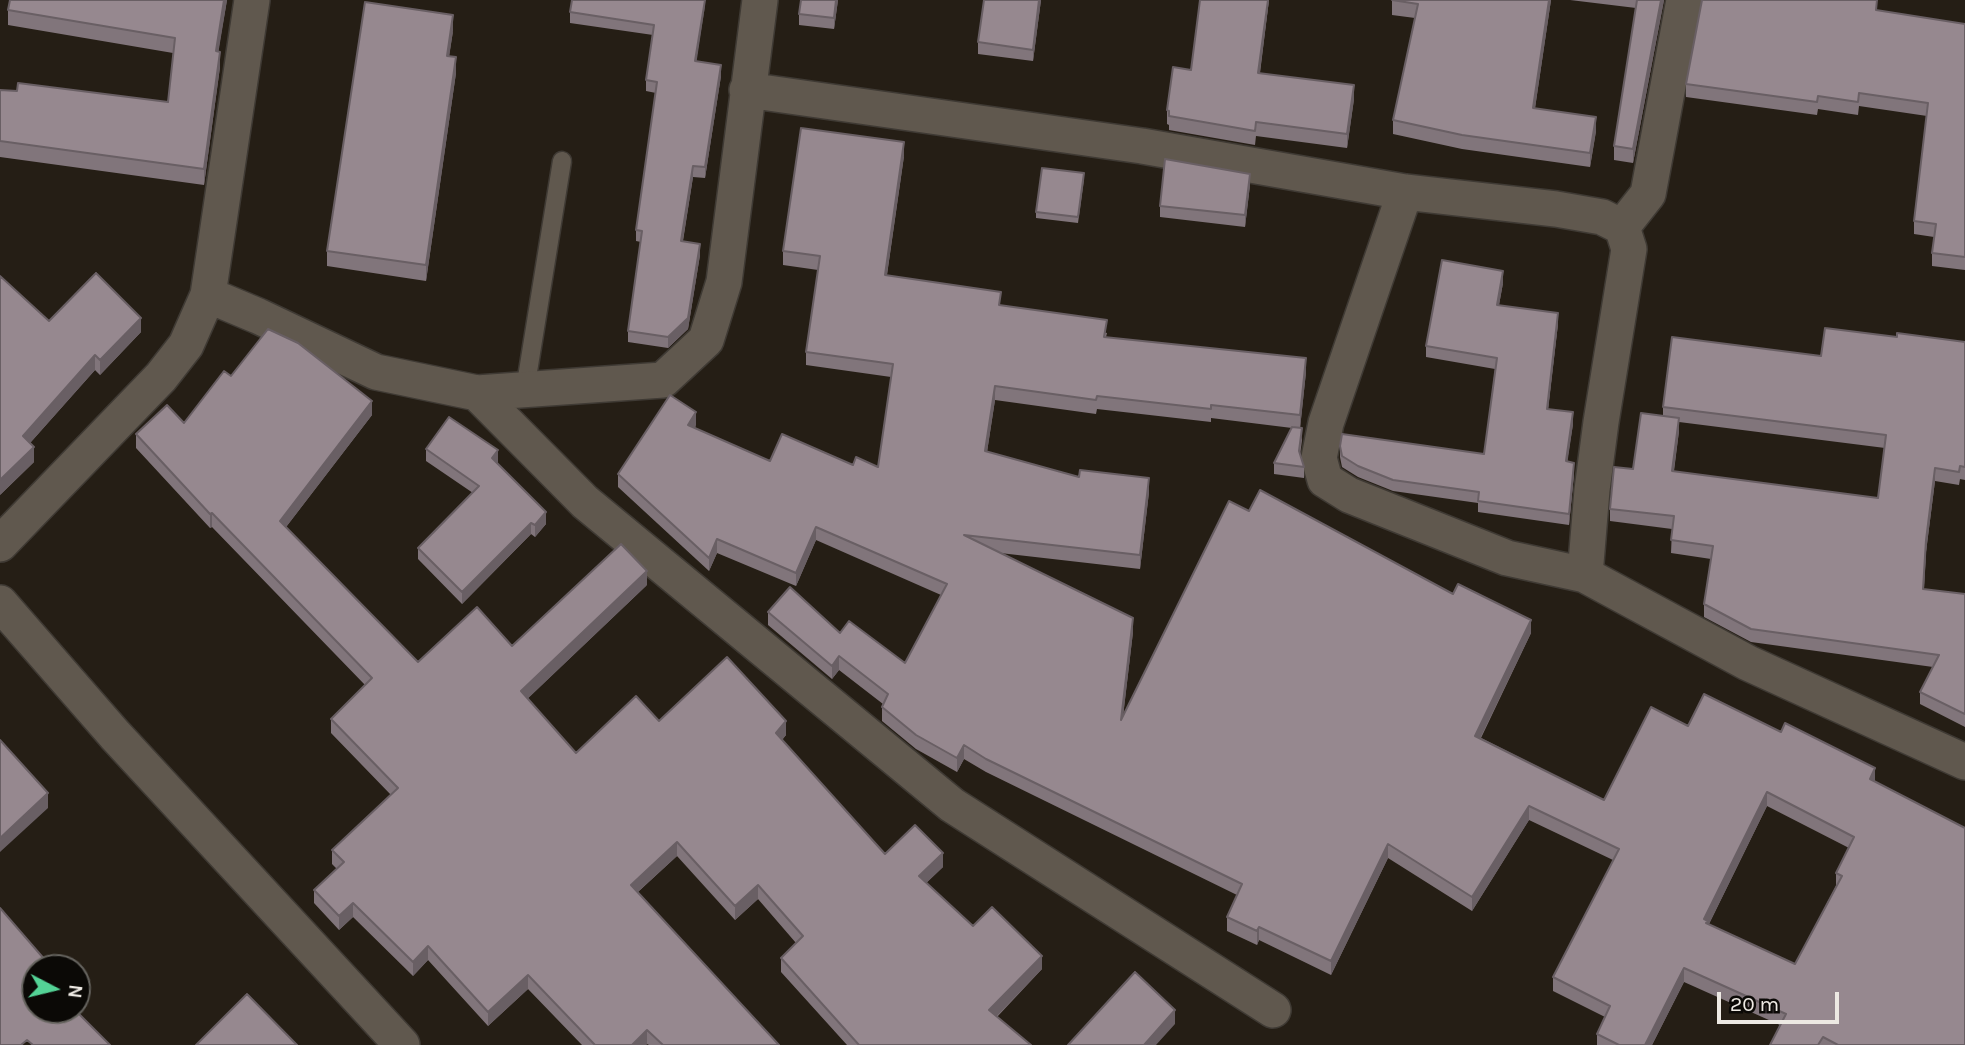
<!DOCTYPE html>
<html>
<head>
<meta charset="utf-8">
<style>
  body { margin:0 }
  #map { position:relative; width:1965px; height:1045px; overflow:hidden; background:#251e15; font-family:Karla,sans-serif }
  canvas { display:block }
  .north { position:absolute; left:21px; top:954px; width:70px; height:70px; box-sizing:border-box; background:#0b0906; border:2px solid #65635e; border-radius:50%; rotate:97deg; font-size:19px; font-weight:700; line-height:28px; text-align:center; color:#ede9e3 }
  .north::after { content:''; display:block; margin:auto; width:24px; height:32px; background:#54d396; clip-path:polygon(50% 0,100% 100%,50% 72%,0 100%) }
  .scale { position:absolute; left:1717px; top:992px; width:122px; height:32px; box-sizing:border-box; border:4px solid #ede9e3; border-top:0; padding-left:9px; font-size:21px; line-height:24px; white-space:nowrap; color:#ede9e3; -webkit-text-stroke:5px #0b0906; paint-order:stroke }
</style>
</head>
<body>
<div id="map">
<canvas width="1965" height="1045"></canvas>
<div class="north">N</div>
<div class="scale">20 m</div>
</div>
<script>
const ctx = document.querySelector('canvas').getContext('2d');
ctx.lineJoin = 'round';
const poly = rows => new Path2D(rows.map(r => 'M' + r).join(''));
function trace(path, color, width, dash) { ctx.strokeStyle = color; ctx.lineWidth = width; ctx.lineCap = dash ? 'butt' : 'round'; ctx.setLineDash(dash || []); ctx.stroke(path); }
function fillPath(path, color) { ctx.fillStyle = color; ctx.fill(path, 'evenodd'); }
const service = poly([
  [525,390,562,161]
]);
const minor = poly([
  [747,90,1142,146,1405,192,1556,209,1602,217,1622,227,1629,249,1601,422,1592,490,1585,575,1748,663,1965,762],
  [1405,192,1326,423,1319,458,1325,480,1349,495,1507,558,1585,575],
  [1622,227,1648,194,1684,0],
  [208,295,258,316,376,372,477,393,585,502,952,805,1273,1010],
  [477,393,663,380,706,340,724,282,760,0],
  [0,544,161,377,186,345,208,295,252,0],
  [0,603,115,735,402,1045]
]);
const wall = poly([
  [227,0,218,52,220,67,204,185,0,157,0,90,168,102,173,53,8,25,8,10],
  [705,0,696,61,721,76,705,178,693,177,683,241,700,255,688,329,668,348,628,342,628,331,641,242,636,241,636,230,656,93,646,91,646,80,653,35,570,23,570,12],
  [838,0,834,29,799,25,799,14],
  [1041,0,1033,61,978,54,978,42],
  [1269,0,1260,73,1354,99,1347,148,1256,136,1255,145,1169,130,1169,125,1167,124,1167,110,1191,70],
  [1392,0,1551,0,1535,108,1596,131,1590,167,1462,149,1393,134,1393,120,1415,18,1392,15],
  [1570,0,1664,0,1633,163,1614,160,1614,146,1636,8],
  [1877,10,1965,24,1965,270,1932,266,1932,253,1934,237,1914,234,1914,221,1927,116,1859,106,1858,115,1818,109,1817,115,1686,97,1686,84],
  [453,31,449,56,456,73,426,281,327,266,327,251],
  [904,156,887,275,1107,333,1106,337,1306,372,1300,428,1302,440,1300,455,1304,467,1304,478,1274,474,1274,463,1292,428,1211,418,1211,422,1097,409,1096,414,995,400,987,452,1079,477,1149,492,1140,569,1000,553,1133,632,1123,716,1249,511,1453,594,1531,633,1481,738,1604,800,1688,726,1875,781,1965,1045,1770,1045,1780,1025,1684,982,1652,1045,1597,1045,1597,1034,1605,1017,1553,991,1553,977,1613,860,1529,820,1472,911,1388,858,1331,975,1259,940,1257,945,1227,931,1227,917,1237,895,986,772,964,759,957,772,916,749,882,721,882,707,883,704,839,670,832,679,768,625,768,612,840,633,905,663,941,595,816,540,796,586,717,553,709,571,618,487,618,474,696,425,695,428,770,461,878,467,891,377,806,365,806,352,818,270,783,265,783,251],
  [1767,806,1849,848,1836,873,1836,886,1795,964,1709,924],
  [1084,179,1078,223,1036,218,1036,212],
  [1250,185,1245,227,1160,217,1160,206],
  [1503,283,1499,305,1558,324,1548,409,1573,424,1567,462,1574,474,1569,525,1478,512,1478,503,1393,491,1358,477,1342,467,1340,457,1340,446,1484,454,1495,369,1426,357,1426,346],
  [49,321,141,332,100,375,95,370,30,443,34,462,0,495],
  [1897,337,1965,342,1965,480,1960,479,1959,485,1935,481,1926,552,1924,589,1965,594,1965,727,1920,704,1920,692,1933,667,1751,642,1704,617,1704,604,1711,559,1671,553,1672,529,1610,521,1610,509,1663,416,1663,407,1821,356],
  [1679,422,1885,448,1878,498,1674,471,1679,431],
  [231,376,372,415,286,527,418,662,512,646,647,585,527,699,576,753,659,721,786,735,782,740,885,854,943,867,926,883,973,926,1042,969,997,1017,1031,1045,847,1045,781,972,781,958,796,943,758,899,735,920,677,856,638,892,779,1045,649,1045,647,1044,646,1045,582,1045,528,989,488,1026,428,960,413,976,353,917,339,930,314,903,314,890,337,869,332,864,332,850,391,795,331,733,331,719,365,685,212,527,210,528,136,448,136,434,184,423],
  [426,449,498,462,497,463,546,524,535,537,531,534,462,604,418,559,418,548,473,493,426,461]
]);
const shadedWall = poly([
  [224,0,227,0,216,67,216,51],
  [705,0,705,6,695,72,695,61],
  [836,0,838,0,834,29,834,18],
  [1039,0,1041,0,1033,61,1033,50],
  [1268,0,1269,0,1258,87,1258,73],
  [1549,0,1551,0,1533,122,1533,108],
  [1661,0,1664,0,1633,163,1633,149],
  [453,15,453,31,447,71,447,56],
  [220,52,220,67,204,185,204,169],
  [456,57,456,73,426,281,426,265],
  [721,65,721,76,705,178,705,167],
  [1354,85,1354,99,1347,148,1347,134],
  [1596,117,1596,131,1590,167,1590,153],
  [904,142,904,156,885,288,885,275],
  [693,166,693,177,681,252,681,241],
  [1250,174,1250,185,1245,227,1245,215],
  [700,244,700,255,688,329,668,348,668,337],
  [1503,271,1503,283,1497,316,1497,305],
  [1558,313,1558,324,1547,420,1547,409],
  [141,318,141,332,100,375,100,360],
  [95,355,95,370,23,451,23,436],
  [1306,358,1306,372,1300,429,1300,415],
  [995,386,995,400,985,465,985,451],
  [372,401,372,415,280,535,280,521],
  [696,412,696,425,688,439,688,425],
  [1573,412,1573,424,1566,472,1566,461],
  [1679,418,1679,431,1672,484,1672,471],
  [34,447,34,462,0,495,0,480],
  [498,450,498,462,492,470,492,458],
  [1574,463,1574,474,1569,525,1569,514],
  [1935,468,1935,481,1926,552,1923,601,1926,540],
  [1149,478,1149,492,1140,569,1140,555],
  [546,512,546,524,535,537,535,525],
  [212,513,212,527,210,528,210,514],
  [531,523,531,534,462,604,462,592],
  [816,527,816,540,796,586,796,573],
  [717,539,717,553,709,571,709,558],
  [647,571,647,585,521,705,521,691],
  [1133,618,1133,632,1121,734,1121,720],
  [1531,620,1531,633,1475,749,1475,736],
  [839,656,839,670,832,679,832,666],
  [786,721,786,735,776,747,776,733],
  [964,745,964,759,957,772,957,758],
  [1875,768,1875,782,1870,779],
  [1767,792,1767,806,1708,926,1704,919],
  [48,793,48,808,0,852,0,838],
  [1529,806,1529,820,1472,911,1472,897],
  [677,842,677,856,631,898,631,885],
  [1388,844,1388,858,1331,975,1331,961],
  [943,853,943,867,919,890,919,876],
  [758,885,758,899,735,920,735,906],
  [353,903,353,917,339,930,339,916],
  [1259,927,1259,940,1257,945,1257,931],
  [428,946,428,960,413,976,413,962],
  [1042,956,1042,969,989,1024,989,1010],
  [1684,968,1684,982,1652,1045,1645,1045],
  [528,975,528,989,488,1026,488,1012],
  [79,999,79,1014,71,1010,77,1010,77,1001],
  [1175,1010,1175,1024,1156,1045,1144,1045],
  [647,1030,647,1044,646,1045,632,1045]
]);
const building = poly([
  [10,0,224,0,216,51,220,52,204,169,0,141,0,90,17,91,18,83,168,102,175,38,8,10,10,0],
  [572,0,705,0,695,61,721,65,705,167,693,166,681,241,700,244,688,318,668,337,628,331,642,231,636,230,657,82,646,80,654,25,570,12,572,0],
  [801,0,836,0,834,18,799,14,801,0],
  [984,0,1039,0,1033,50,978,42,984,0],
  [1200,0,1268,0,1258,73,1354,85,1347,134,1256,122,1255,131,1169,116,1169,111,1167,110,1173,67,1191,70,1200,0],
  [1392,0,1549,0,1533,108,1596,117,1590,153,1462,135,1393,120,1418,4,1392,0],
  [1637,0,1661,0,1633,149,1614,146,1637,0],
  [1702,0,1877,0,1876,10,1965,24,1965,257,1932,253,1936,224,1914,221,1928,103,1859,93,1858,102,1818,96,1817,102,1686,84,1702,0],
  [365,2,453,15,447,56,456,57,426,265,327,251,365,2],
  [801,128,904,142,885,275,1001,292,999,305,1107,320,1104,337,1306,358,1300,415,1211,405,1211,409,1097,396,1096,400,995,386,985,451,1079,477,1080,470,1149,478,1140,555,964,535,1133,618,1121,720,1229,501,1249,511,1260,490,1453,594,1458,584,1531,620,1475,736,1604,800,1651,707,1688,726,1704,694,1781,732,1785,723,1875,768,1870,779,1965,828,1965,1045,1838,1045,1823,1037,1818,1045,1770,1045,1786,1014,1684,968,1645,1045,1619,1045,1597,1034,1610,1006,1553,977,1619,849,1529,806,1472,897,1388,844,1331,961,1259,927,1257,931,1227,917,1242,884,986,759,964,745,957,758,916,735,882,707,888,694,839,656,832,666,768,612,790,587,840,633,849,621,905,663,947,584,816,527,796,573,717,539,709,558,618,474,670,395,696,412,688,425,770,461,782,434,853,465,856,457,878,467,893,364,806,352,820,256,783,251,801,128],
  [1767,792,1854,837,1836,873,1842,876,1795,964,1706,923,1708,921,1704,919,1767,792],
  [1165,159,1250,174,1245,215,1160,206,1165,159],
  [1042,168,1084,173,1078,217,1036,212,1042,168],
  [1442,260,1503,271,1497,305,1558,313,1547,409,1573,412,1566,461,1574,463,1569,514,1478,501,1479,492,1393,480,1358,466,1342,456,1340,446,1342,434,1484,454,1497,358,1426,346,1442,260],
  [96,273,141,318,100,360,95,355,23,436,34,447,0,480,0,276,49,321,96,273],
  [1825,328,1897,337,1897,333,1965,342,1965,467,1960,466,1959,472,1935,468,1926,540,1923,589,1965,594,1965,714,1920,692,1939,655,1751,629,1704,604,1713,546,1671,540,1674,516,1610,509,1614,467,1633,469,1641,413,1679,418,1672,471,1878,498,1886,435,1663,407,1672,337,1821,356,1825,328],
  [268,329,298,343,372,401,280,521,418,662,477,607,512,646,621,544,647,571,521,691,576,753,636,696,659,721,727,657,786,721,776,733,885,854,915,825,943,853,919,876,973,926,992,907,1042,956,989,1010,1031,1045,859,1045,781,958,803,936,758,885,735,906,677,842,631,885,779,1045,663,1045,647,1030,632,1045,595,1045,528,975,488,1012,428,946,413,962,353,903,339,916,314,890,344,862,332,850,398,788,331,719,372,678,212,513,210,514,136,434,167,405,184,423,224,371,231,376,268,329],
  [449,417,498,450,492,458,546,512,535,525,531,523,462,592,418,548,479,486,426,449,449,417],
  [1292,427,1302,428,1299,451,1304,467,1274,463,1292,427],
  [0,740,48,793,0,838,0,740],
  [0,908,52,968,35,968,35,1010,75,1010,110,1045,33,1045,27,1040,21,1045,0,1045,0,908],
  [1135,972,1175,1010,1144,1045,1068,1045,1135,972],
  [247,994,297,1045,196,1045,247,994]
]);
trace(service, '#3f3a34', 21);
trace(minor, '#3f3a34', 38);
trace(service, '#60584e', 18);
trace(minor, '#60584e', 35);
fillPath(wall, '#81757b');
fillPath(shadedWall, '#695f64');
fillPath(building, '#96888f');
trace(building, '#695f64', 2);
</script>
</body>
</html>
